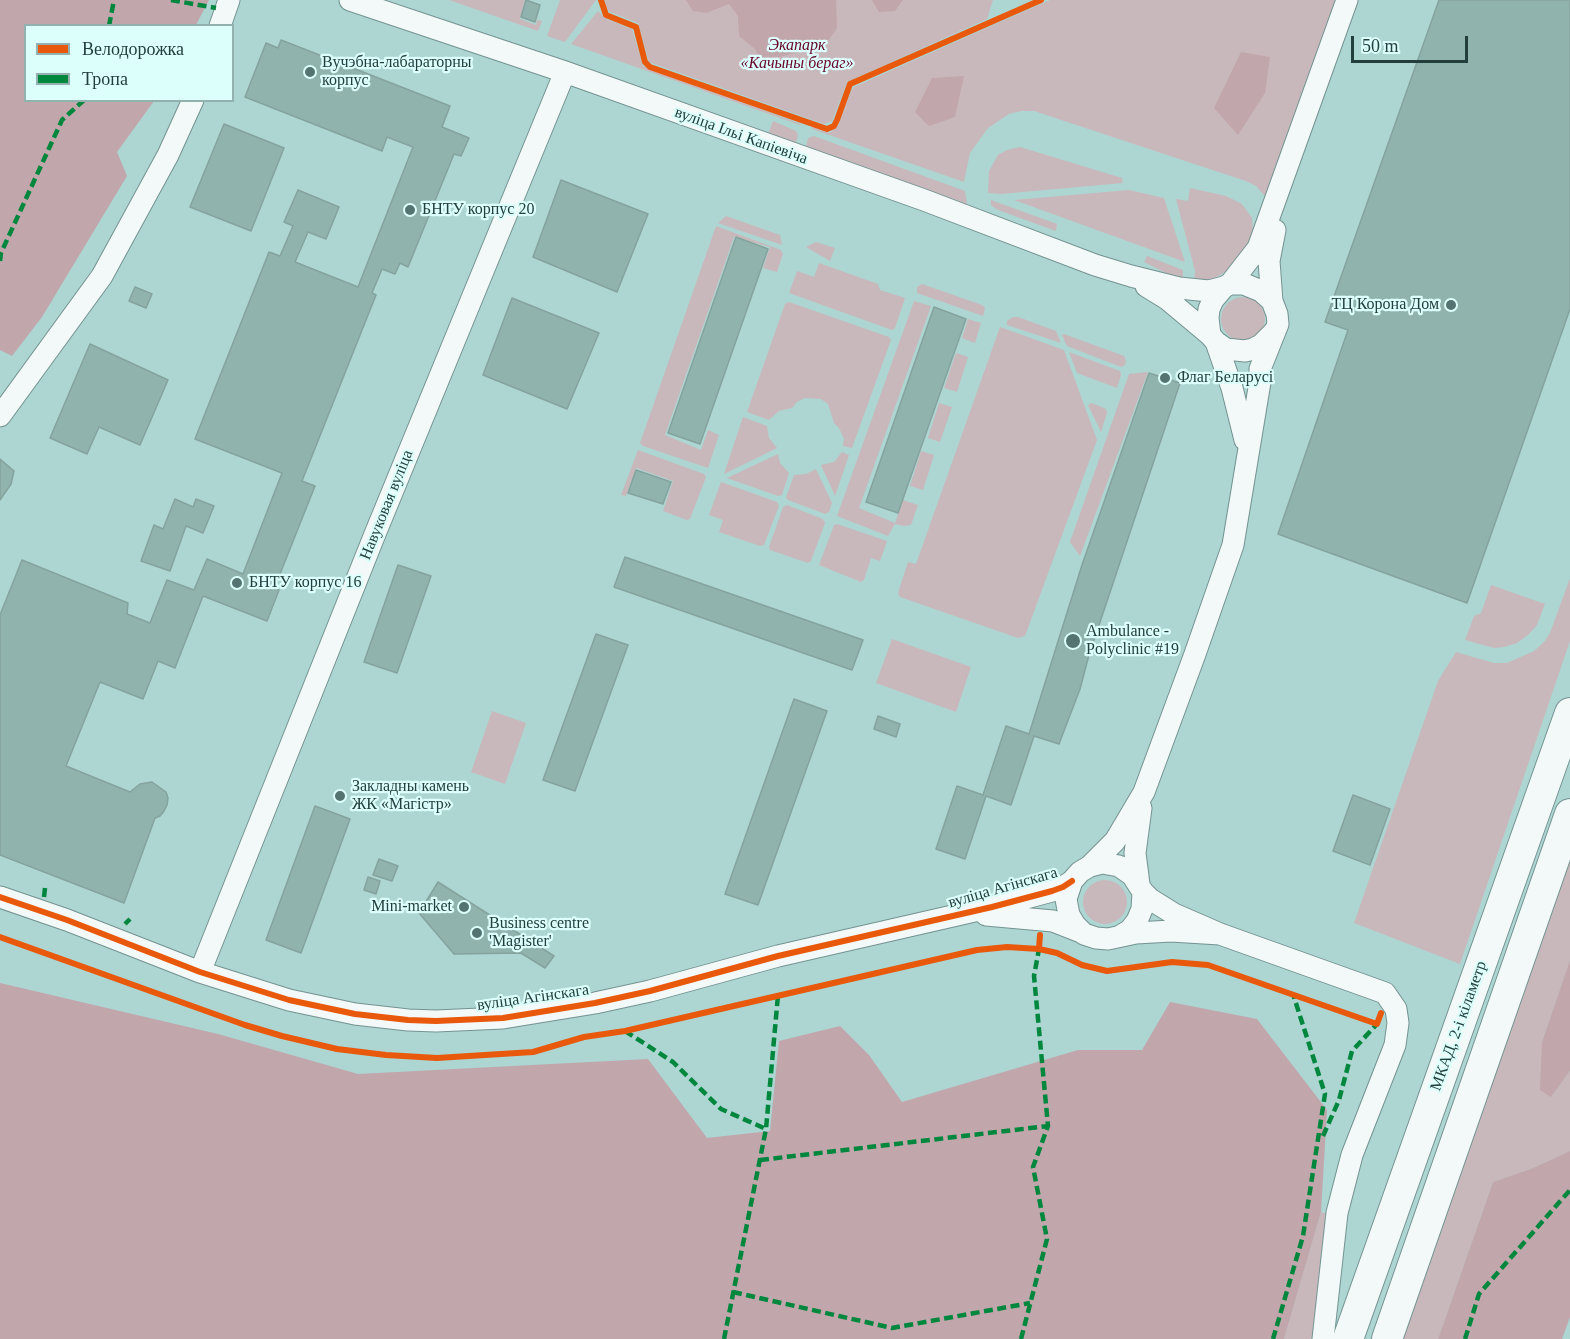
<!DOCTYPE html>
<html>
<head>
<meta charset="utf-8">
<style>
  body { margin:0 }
  #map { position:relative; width:1570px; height:1339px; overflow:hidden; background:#add5d2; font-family:Georgia,serif }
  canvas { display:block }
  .legend { position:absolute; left:24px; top:24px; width:210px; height:78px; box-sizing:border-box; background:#dcfffc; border:2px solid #92b2b0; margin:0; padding:8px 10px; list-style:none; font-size:18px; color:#223f3d }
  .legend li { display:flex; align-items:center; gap:12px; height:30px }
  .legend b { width:30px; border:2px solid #92b2b0 }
  .scale { position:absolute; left:1351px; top:36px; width:117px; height:27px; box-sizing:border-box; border:3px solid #223f3d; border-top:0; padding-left:8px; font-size:18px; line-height:21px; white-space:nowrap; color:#223f3d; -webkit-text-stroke:4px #dcfffc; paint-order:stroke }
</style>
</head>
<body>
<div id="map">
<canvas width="1570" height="1339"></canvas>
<ul class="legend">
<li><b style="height:8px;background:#e8590c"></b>Велодорожка</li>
<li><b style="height:8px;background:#00873e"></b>Тропа</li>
</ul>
<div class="scale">50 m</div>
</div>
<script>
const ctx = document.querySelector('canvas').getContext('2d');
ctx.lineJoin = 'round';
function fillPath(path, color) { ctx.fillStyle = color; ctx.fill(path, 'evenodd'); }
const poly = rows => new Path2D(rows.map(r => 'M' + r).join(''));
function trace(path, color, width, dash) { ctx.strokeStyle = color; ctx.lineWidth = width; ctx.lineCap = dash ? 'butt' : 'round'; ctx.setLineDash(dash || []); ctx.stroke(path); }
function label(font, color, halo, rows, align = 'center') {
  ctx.font = font + ' Georgia,serif'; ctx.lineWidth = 4.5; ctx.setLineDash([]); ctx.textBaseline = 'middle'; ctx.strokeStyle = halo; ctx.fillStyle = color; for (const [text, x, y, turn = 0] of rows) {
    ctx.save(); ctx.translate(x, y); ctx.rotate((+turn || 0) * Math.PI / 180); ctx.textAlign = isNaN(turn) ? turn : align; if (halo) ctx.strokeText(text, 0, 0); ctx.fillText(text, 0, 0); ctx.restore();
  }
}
const green = poly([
  [449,0,525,0,520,19,536,25,537,20,542,21,538,31],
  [560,0,596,0,565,42,547,36],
  [605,0,993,0,987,19,847,82,832,121,824,124,649,62,638,23,610,12,606,7],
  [1050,0,1337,0,1269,195,1265,196,1256,186,1246,181,1034,111,1021,111,1009,114,988,128,970,153,964,182,812,129,812,127,830,133,839,124,851,91,854,87],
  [598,11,606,19,632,29,643,66,801,124,800,125,571,44],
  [773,121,796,131,798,135,796,143,768,134],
  [814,136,965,191,967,204,806,147,808,138],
  [1020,147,1122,178,1123,183,1001,194,988,193,989,171,998,155,1007,150],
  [1190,188,1226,196,1242,204,1252,218,1253,233,1250,246,1232,268,1206,283,1194,283,1195,271,1176,199,1188,201],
  [1129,190,1164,198,1185,262,1014,200],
  [991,200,1057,224,1056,231,998,210,991,205],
  [726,216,780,235,782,245,718,223],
  [716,226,781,250,783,254,777,272,763,268,770,247,734,237,665,435,701,450,708,430,719,435,708,468,643,446,640,443],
  [816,242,835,248,830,261,806,247],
  [1147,256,1183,270,1183,282,1144,262],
  [819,263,878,284,880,290,905,298,895,328,892,330,789,293,797,271,814,277],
  [922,284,982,305,985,308,983,316,917,293,917,287],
  '1221 319a22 22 0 1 1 44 0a22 22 0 1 1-44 0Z',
  [914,301,931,306,859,508,895,523,903,500,918,505,911,525,904,526,895,524,888,536,837,516],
  [789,302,889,337,891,340,852,448,843,446,844,439,839,428,834,423,828,404,821,399,805,398,797,402,792,408,779,411,769,420,747,412,785,304],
  [1013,317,1018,317,1056,331,1061,343,1007,325,1007,321],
  [968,319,981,323,975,343,962,338],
  [1000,327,1064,350,1097,440,1025,636,1018,638,900,597,898,593,908,562,916,564],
  [1064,334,1124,356,1126,361,1125,365,1121,367,1067,346,1062,335],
  [1069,352,1120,371,1121,375,1117,388,1077,373],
  [956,353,968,357,957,392,944,388],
  [1148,372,1080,556,1070,542,1129,374],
  [939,403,952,407,940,442,928,438],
  [1092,403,1106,409,1107,413,1101,432,1088,405],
  [743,417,767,426,769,438,777,448,724,474],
  [638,450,704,474,706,477,690,519,687,520,663,511,673,481,636,468,626,496,621,495],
  [921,451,934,455,923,490,910,486],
  [842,452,849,455,835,496,821,465,834,462],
  [778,454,780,463,789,473,782,495,778,496,727,478],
  [816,469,832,503,829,512,825,514,788,500,786,497,794,475,806,474],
  [721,482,777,502,779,506,764,545,760,546,719,532,723,520,709,515],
  [787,505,823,519,825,523,811,561,808,563,770,550,769,547,783,507],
  [837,524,887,541,880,561,871,558,864,580,861,582,819,565,834,525],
  [1570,578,1570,641,1460,964,1354,923,1438,681,1456,652,1494,663,1507,663,1534,651,1545,641,1550,633],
  [1491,585,1545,604,1537,625,1528,635,1517,643,1504,647,1494,648,1465,640,1474,616,1481,613],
  [892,639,971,667,956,712,876,683],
  [492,711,526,723,505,784,471,772],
  [1570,859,1570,960,1542,1042,1551,1097,1570,1071,1570,1151,1533,1168,1493,1182,1438,1339,1400,1339],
  '1083 902a22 22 0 1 1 44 0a22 22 0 1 1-44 0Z',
  [1321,1212,1329,1214,1318,1339,1284,1339]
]);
const forest = poly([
  [0,0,209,0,196,25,26,26,26,100,154,101,117,152,127,176,42,317,12,356,0,350],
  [686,0,836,0,837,28,826,44,780,57,759,57,755,49,739,36,738,16,729,4,706,13,693,11],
  [872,0,903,0,895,11,879,12],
  [1241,52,1270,57,1265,93,1238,135,1214,108],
  [964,76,955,117,929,126,915,112,932,78],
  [1570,960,1570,1071,1551,1097,1540,1090,1542,1042],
  [0,983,218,1034,358,1074,648,1059,707,1138,770,1131,779,1041,840,1026,869,1055,902,1102,1078,1050,1142,1050,1170,1002,1257,1019,1327,1110,1321,1212,1284,1339,0,1339],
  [1570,1151,1570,1317,1562,1339,1438,1339,1493,1182,1533,1168]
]);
const building = poly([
  [526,0,540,5,535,22,521,17,526,0],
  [1439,0,1570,0,1570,309,1467,603,1278,534,1348,330,1325,322,1439,0],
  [281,40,450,106,442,127,469,138,461,156,454,154,408,267,400,263,395,274,382,269,372,293,376,295,302,481,315,486,274,589,279,590,267,621,203,596,175,668,158,661,143,699,100,682,66,766,130,792,140,784,152,782,166,792,168,798,167,805,164,811,160,816,155,818,124,903,0,855,0,615,22,560,128,603,127,614,150,623,167,580,194,590,207,559,243,574,282,473,195,439,269,252,280,256,293,226,284,222,298,190,339,207,326,239,308,232,295,262,358,287,413,147,387,137,382,151,245,97,266,43,278,48,281,40],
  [224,124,284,148,251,231,190,207,224,124],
  [561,180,648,214,617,292,533,257,561,180],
  [736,237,768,249,700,444,668,433,736,237],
  [135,287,152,294,146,308,129,301,135,287],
  [512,298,599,333,567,409,483,375,512,298],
  [934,307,966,319,898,513,866,502,934,307],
  [90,344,168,380,140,445,99,427,87,454,50,438,90,344],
  [1149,373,1180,383,1089,655,1080,689,1059,744,1034,736,1011,805,986,796,965,859,936,849,957,786,983,795,1006,726,1029,734,1082,565,1149,373],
  [0,459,14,471,11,484,0,500,0,459],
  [636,470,671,482,663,504,628,493,636,470],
  [175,499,193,507,196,499,214,506,203,533,186,526,170,571,141,561,154,525,163,529,175,499],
  [625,557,863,640,852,670,614,587,625,557],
  [398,565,431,576,397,673,364,662,398,565],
  [596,634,628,645,575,791,543,780,596,634],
  [794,699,827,711,758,905,725,894,794,699],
  [878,716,900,724,896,737,874,729,878,716],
  [1353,795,1390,809,1370,865,1333,851,1353,795],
  [315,806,350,819,301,953,266,940,315,806],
  [379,859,398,866,392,881,373,875,379,859],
  [368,877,380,881,376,894,364,890,368,877],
  [438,882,554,956,545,968,521,953,454,954,419,913,438,882]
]);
const minor = poly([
  [350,0,565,72,924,200,1095,265,1131,276,1179,288,1209,291,1224,287],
  [220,26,229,0],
  [1230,284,1258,248,1347,0],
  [1146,286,1167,299,1210,335],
  [1272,301,1269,261,1275,230],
  [1216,342,1232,388,1245,440],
  [0,416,102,276,168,155,193,100],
  [1090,866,1102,863,1119,866,1132,875,1143,892,1150,899,1174,914,1220,934,1385,993,1396,1009,1398,1023,1395,1045,1352,1155,1337,1213,1323,1339],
  [1139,884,1135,853,1141,808],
  [0,897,67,920,200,972,289,1000,355,1014,408,1020,436,1021,503,1018,595,1003,650,991,778,956,992,907,1052,891,1063,887,1072,881],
  [986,915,1053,921,1081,932],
  [1220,934,1171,931,1136,933,1108,939,1096,938,1084,934,1075,925,1069,915,1066,899,1072,881,1080,872,1090,866,1115,841,1144,792,1195,654,1233,545,1260,382,1260,369,1278,324,1277,314,1272,301,1261,291,1244,284,1230,284,1224,287,1213,300,1209,309,1208,318,1210,335,1216,342,1226,349,1245,351,1253,349,1261,345,1274,332],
  [1120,936,1130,930,1137,921,1142,909,1143,892],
  [200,972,375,534,565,72]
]);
const highway = poly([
  [1348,1339,1570,713],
  [1387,1339,1570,814]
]);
const quiet = poly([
  [171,0,216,8],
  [109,26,114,0],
  [0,261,1,253,62,120,84,100],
  [44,897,45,888],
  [125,924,130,919],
  [625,1031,673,1062,721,1109,766,1129],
  [1323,1136,1339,1100,1352,1051,1377,1024],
  [760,1160,1048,1126],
  [733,1292,892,1328,1030,1303],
  [724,1339,766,1129,778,995],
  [1021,1339,1047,1239,1033,1167,1048,1126,1034,976,1039,949],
  [1273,1339,1303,1236,1325,1094,1293,994],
  [1465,1339,1479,1294,1570,1190]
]);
const cycleway = poly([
  [601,0,606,15,636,27,645,62,650,67,827,129,834,126,837,120,850,84,1041,0],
  [0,897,67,920,200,972,289,1000,355,1014,408,1020,436,1021,503,1018,595,1003,650,991,778,956,992,907,1052,891,1063,887,1072,881],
  [0,937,245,1025,282,1036,337,1049,386,1055,437,1058,533,1052,584,1037,625,1031,977,950,1007,947,1039,949,1040,935],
  [1039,949,1057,953,1082,965,1107,971,1172,962,1208,965,1377,1024,1381,1013]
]);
const markers = [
  [310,72,6,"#537471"],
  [410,210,6,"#537471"],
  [1451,305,6,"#537471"],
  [1165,378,6,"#537471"],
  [237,583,6,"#537471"],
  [1073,641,8,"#537471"],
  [340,796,6,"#537471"],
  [464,907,6,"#537471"],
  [477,933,6,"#537471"]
];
const parkNames = [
  ["Экапарк",797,46],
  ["«Качыны бераг»",797,64]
];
const poiNames = [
  ["Вучэбна-лабараторны",322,63],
  ["корпус",322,81],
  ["БНТУ корпус 20",422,210],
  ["ТЦ Корона Дом",1439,305,"right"],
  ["Флаг Беларусі",1177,378],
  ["БНТУ корпус 16",249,583],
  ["Ambulance -",1086,632],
  ["Polyclinic #19",1086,650],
  ["Закладны камень",352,787],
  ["ЖК «Магістр»",352,805],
  ["Mini-market",452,907,"right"],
  ["Business centre",489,924],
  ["'Magister'",489,942]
];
const streetNames = [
  ["вуліца Ільі Капіевіча",741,136,20],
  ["Навуковая вуліца",387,505,-68],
  ["вуліца Агінскага",1003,888,-16],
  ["вуліца Агінскага",533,998,-8],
  ["МКАД, 2-і кіламетр",1459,1026,-70]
];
fillPath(green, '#c9b8bb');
fillPath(forest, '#c1a6ac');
fillPath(building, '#90b4ad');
trace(building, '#85a39e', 1.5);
trace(minor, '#739391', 23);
trace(highway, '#739391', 32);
trace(minor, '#f3f9f8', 21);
trace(highway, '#f3f9f8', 30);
trace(quiet, '#00873e', 4.5, [9, 4.5]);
trace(cycleway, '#e8590c', 6);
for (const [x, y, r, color] of markers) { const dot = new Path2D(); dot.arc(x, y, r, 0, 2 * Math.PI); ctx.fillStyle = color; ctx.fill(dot); trace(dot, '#dcfffc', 2); }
label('italic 16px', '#660024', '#dcfffc', parkNames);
label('16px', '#223f3d', '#dcfffc', poiNames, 'left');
label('16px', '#223f3d', '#dcfffc', streetNames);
</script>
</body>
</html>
